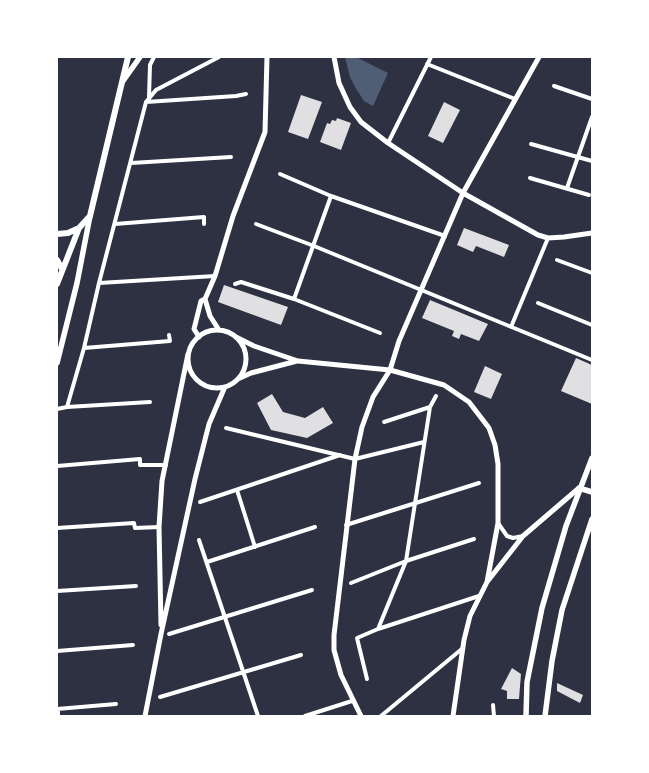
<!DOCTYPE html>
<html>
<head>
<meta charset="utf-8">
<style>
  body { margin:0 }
  #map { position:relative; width:649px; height:773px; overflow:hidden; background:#2d3142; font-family:"IBM Plex Sans",sans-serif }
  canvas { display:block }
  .frame { position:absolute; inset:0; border:58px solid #fff; pointer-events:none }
</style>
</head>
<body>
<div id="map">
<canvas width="649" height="773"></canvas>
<div class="frame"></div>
</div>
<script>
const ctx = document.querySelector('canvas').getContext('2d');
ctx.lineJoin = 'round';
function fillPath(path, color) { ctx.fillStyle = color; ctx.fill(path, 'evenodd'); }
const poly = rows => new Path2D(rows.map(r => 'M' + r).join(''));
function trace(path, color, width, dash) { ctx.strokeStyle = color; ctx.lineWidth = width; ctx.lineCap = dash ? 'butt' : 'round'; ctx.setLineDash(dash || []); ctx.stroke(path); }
const water = poly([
  [345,57,356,57,388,73,373,106,364,101,355,87,350,77]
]);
const building = poly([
  [301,95,322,102,308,139,288,132],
  [444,102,460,110,443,143,428,136],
  [337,118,351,123,341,150,320,142,327,123,330,124,332,120,336,121],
  [464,228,509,245,504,257,476,246,473,252,457,245],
  [224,285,288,307,281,325,218,302],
  [430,300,488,324,479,341,461,334,459,339,452,336,454,331,422,318],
  [576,358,592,365,592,404,561,391],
  [485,366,502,374,491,399,474,392],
  [272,394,283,412,305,418,323,407,333,423,307,438,271,430,257,403],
  [512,668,521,674,519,699,507,699,507,691,501,689],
  [557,683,583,695,580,703,557,691]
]);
const minor = poly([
  [427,64,515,99],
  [554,86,592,99],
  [149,97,150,65,154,57],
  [146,102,236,96,246,94],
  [388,143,431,57],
  [531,144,592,161],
  [131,163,231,157],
  [280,174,331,196,445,236],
  [530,178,589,195],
  [567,188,592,117],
  [115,224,204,217,204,224],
  [256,224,314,246,592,360],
  [557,260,592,273],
  [99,283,215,276],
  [235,284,241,282,294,299,380,333],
  [294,299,331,196],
  [538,303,592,325],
  [511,327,548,238],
  [84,348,170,341,169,335],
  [67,407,150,402],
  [57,409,67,407,84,348,99,283,146,102,156,90,219,57],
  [384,422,430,407],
  [226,428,355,459,424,442],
  [57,466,140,459,140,465,166,465],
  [237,490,255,547],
  [200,502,340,455],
  [498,523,507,536,513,538,523,536],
  [346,525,479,483],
  [57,528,134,523,135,528,159,527],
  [199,540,258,716],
  [207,562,315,527],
  [351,583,406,561,474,539],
  [57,591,136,586],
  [378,629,479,596],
  [169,634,312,590],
  [57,651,133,645],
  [367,679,357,638,378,629,406,561,430,407,436,396],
  [160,697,301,655],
  [493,705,494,716],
  [57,709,116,704],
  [58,709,58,716],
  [305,716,352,701],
  [381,716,463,648]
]);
const tertiary = poly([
  [334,57,339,83,350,107,361,122,388,143,463,193,538,235,548,238,564,237,592,233],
  [205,299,210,316,219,330],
  '188 359a29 29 0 1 1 58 0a29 29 0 1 1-58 0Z',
  [199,337,194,329,201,301,205,299,215,276,233,216,265,132,267,57],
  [236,337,254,346,298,361,390,370,444,385,469,402,489,428,495,445,498,464,498,523,487,582],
  [240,378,251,373,297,361],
  [161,625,159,527,162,481,188,354],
  [145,716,161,634,195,479,209,424,224,389],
  [361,716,341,675,334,650,334,635,355,459,362,427,373,397,390,370,399,341,463,193,539,57],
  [453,716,464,640,470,616,487,582,523,536,579,488]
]);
const secondary = poly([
  [123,81,140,57],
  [57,363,77,283,90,216],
  [579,488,592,492],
  [526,716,527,682,542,608,566,526,592,458],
  [545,716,552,661,562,610,592,519]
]);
const trunk = poly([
  [57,234,68,233,79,228,90,216,128,57],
  [57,260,62,269],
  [57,284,79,228]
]);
fillPath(water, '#4f5d75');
fillPath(building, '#e0e0e3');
trace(minor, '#fff', 4);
trace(tertiary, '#fff', 5);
trace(secondary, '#fff', 5.5);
trace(trunk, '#fff', 6);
</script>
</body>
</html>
